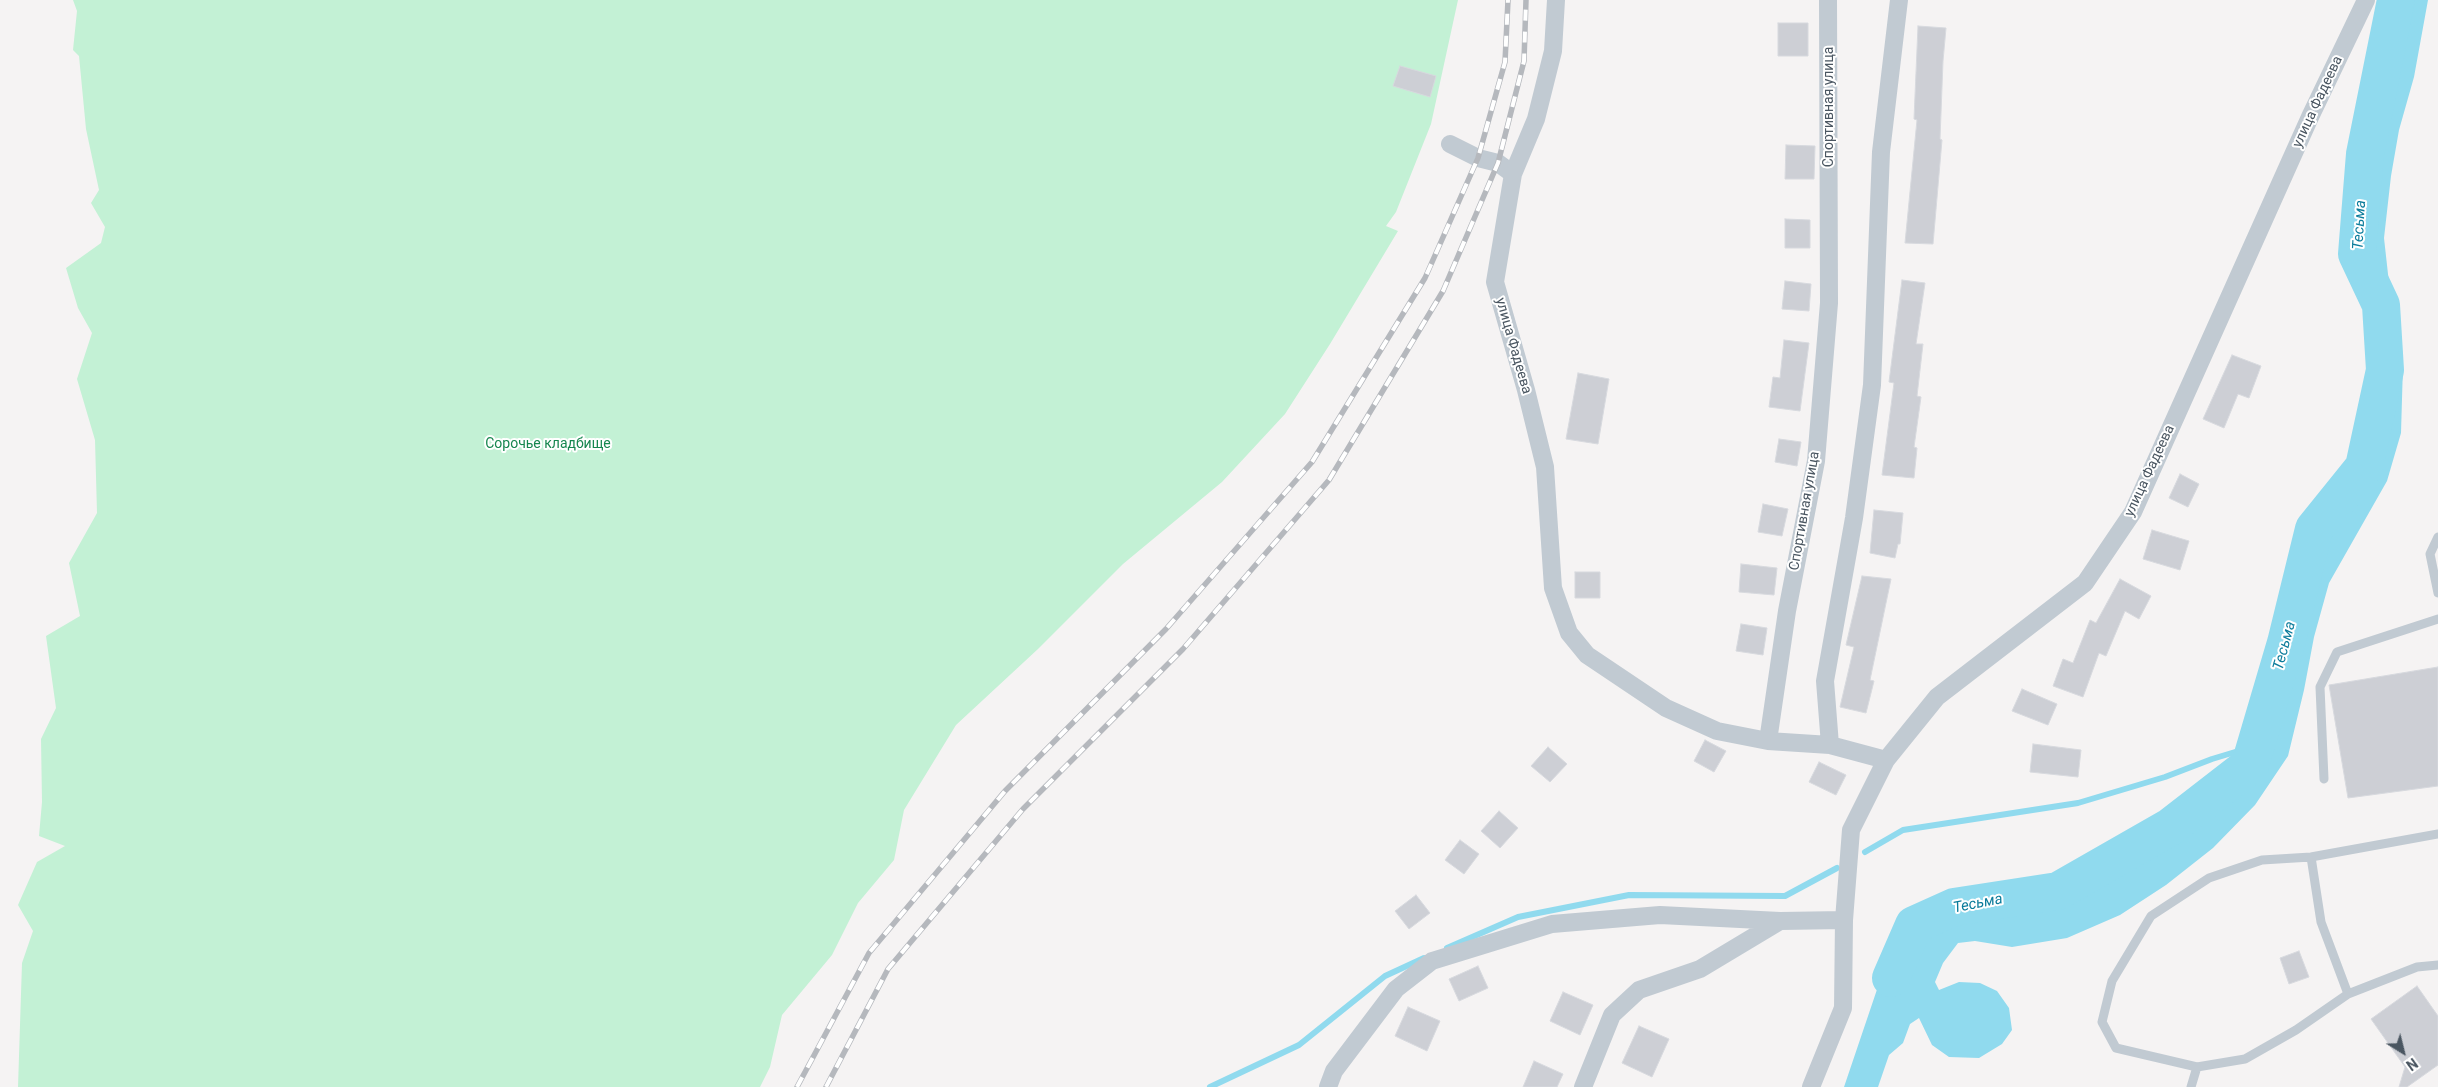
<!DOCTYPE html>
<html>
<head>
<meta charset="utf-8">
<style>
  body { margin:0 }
  #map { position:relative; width:2438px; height:1087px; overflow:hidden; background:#f5f3f3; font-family:Roboto,sans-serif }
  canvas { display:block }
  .north { position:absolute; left:2378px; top:1027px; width:50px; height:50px; -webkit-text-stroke:4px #fff; paint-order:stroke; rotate:144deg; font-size:14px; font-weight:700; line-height:20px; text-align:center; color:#4a5661 }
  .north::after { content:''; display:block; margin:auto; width:18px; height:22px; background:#4a5661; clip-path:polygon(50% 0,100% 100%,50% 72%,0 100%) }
</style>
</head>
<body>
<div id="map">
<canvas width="2438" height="1087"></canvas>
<div class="north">N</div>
</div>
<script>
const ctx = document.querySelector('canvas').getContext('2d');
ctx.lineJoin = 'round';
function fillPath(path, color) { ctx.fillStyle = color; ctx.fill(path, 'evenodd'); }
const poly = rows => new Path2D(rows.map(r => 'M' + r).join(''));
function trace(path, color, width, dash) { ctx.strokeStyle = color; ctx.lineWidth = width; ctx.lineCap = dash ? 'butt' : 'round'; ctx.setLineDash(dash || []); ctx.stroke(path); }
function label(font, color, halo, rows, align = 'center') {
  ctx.font = font + ' Roboto,sans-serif'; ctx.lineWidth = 4; ctx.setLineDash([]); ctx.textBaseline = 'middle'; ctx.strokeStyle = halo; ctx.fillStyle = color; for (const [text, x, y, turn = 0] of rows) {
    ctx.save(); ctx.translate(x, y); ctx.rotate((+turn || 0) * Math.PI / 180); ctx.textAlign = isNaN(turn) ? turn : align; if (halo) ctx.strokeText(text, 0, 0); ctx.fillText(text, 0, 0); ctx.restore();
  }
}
const green = poly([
  [73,0,1458,0,1431,124,1396,212,1386,226,1398,231,1330,344,1285,414,1222,482,1123,564,1038,649,956,725,904,810,894,860,858,903,832,955,782,1015,770,1067,760,1087,18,1087,22,963,33,931,18,905,37,862,65,846,39,836,42,802,41,739,56,708,46,636,80,616,69,563,97,513,95,440,77,379,92,333,78,308,66,268,101,243,105,227,91,203,99,190,86,129,79,56,73,50,77,11]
]);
const water = poly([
  [2406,0,2428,0,2414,77,2399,130,2391,176,2384,238,2390,292,2399,323,2403,365,2401,433,2387,481,2329,583,2314,637,2304,690,2288,756,2255,805,2213,848,2166,885,2120,915,2067,938,2012,947,1975,941,1958,943,1943,963,1935,982,1939,990,1959,982,1980,983,1997,991,2009,1008,2012,1030,2002,1044,1979,1058,1949,1057,1932,1045,1919,1018,1910,1024,1903,1043,1889,1055,1878,1087,1844,1087,1888,957,1906,934,1945,914,2009,915,2063,902,2179,835,2222,791,2270,725,2281,676,2286,627,2300,583,2319,545,2350,498,2377,436,2388,376,2382,327,2363,269,2363,206,2368,148,2381,120,2400,51]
]);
const stream = poly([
  [1865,852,1903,830,2078,803,2165,777,2212,759,2255,746],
  [1447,948,1518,917,1629,895,1785,896,1837,868],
  [1210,1087,1299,1045,1385,976,1424,958]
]);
const river = poly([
  [1891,978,1914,925,1954,907,2058,891,2170,827,2250,765,2286,643,2314,529,2364,467,2385,370,2381,305,2357,254,2365,154,2396,0]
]);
const building = poly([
  [1778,23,1808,23,1808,56,1778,56,1778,23],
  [1918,26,1946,28,1943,61,1940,139,1942,140,1933,244,1905,243,1917,120,1914,119,1918,26],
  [1400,66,1436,76,1430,97,1393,86,1400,66],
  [1786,145,1815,146,1814,179,1785,179,1786,145],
  [1785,219,1810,220,1810,248,1785,248,1785,219],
  [1902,280,1925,283,1916,344,1923,344,1917,396,1921,397,1914,447,1917,448,1914,478,1882,475,1894,383,1889,382,1902,280],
  [1785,281,1811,284,1809,311,1782,309,1785,281],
  [1784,340,1809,343,1800,411,1769,407,1773,377,1780,378,1784,340],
  [2232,355,2261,366,2249,398,2238,394,2224,428,2203,419,2232,355],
  [1578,373,1609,379,1598,444,1566,439,1578,373],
  [1779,439,1801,442,1797,466,1775,462,1779,439],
  [2180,474,2199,484,2188,507,2169,498,2180,474],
  [1763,504,1788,509,1782,536,1758,532,1763,504],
  [1874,510,1903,513,1900,544,1898,544,1895,558,1870,553,1874,510],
  [2152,530,2189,541,2180,570,2143,559,2152,530],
  [1741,564,1777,568,1774,595,1739,592,1741,564],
  [1575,572,1600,572,1600,598,1575,598,1575,572],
  [1862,576,1891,579,1870,680,1874,681,1866,713,1840,707,1854,647,1846,645,1862,576],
  [2120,579,2151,596,2139,619,2125,611,2106,656,2099,653,2083,697,2053,686,2063,659,2073,663,2090,620,2096,623,2120,579],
  [1741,624,1767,628,1763,655,1736,651,1741,624],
  [2438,667,2438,786,2348,798,2329,685,2438,667],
  [2022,689,2057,704,2048,725,2012,711,2022,689],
  [1705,740,1726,751,1714,772,1694,761,1705,740],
  [2033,744,2081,750,2078,777,2030,772,2033,744],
  [1548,747,1567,764,1550,782,1531,766,1548,747],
  [1819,762,1846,775,1836,795,1809,782,1819,762],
  [1499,811,1518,828,1500,848,1481,831,1499,811],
  [1460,840,1479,854,1464,874,1445,860,1460,840],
  [1416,895,1430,913,1409,929,1395,911,1416,895],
  [2299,951,2309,977,2289,984,2280,958,2299,951],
  [1478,966,1488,988,1459,1001,1449,979,1478,966],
  [2417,986,2438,1016,2438,1065,2407,1087,2399,1087,2405,1067,2371,1019,2417,986],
  [1563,992,1593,1005,1580,1035,1550,1021,1563,992],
  [1408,1007,1440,1021,1427,1051,1395,1036,1408,1007],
  [1639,1026,1669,1039,1652,1077,1622,1063,1639,1026],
  [1534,1061,1563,1074,1557,1087,1523,1087,1534,1061]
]);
const lane = poly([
  [2438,537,2430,554,2438,593],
  [2324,779,2320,687,2337,652,2438,619],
  [2438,834,2311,857,2262,860,2209,878,2151,916,2112,981,2102,1022,2116,1048,2197,1067,2245,1059,2296,1030,2348,994,2417,967,2438,965],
  [2311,857,2321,922,2348,994],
  [2191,1087,2197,1067]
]);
const street = poly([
  [1450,144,1478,158,1498,163,1513,174,1495,282,1526,390,1545,467,1553,588,1569,633,1587,655,1666,708,1717,731,1768,741,1787,611,1816,461,1829,303,1828,0],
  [1513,174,1536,119,1553,51,1556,0],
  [1768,741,1830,745,1886,760],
  [1830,745,1825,681,1854,518,1872,385,1881,152,1899,0],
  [1328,1087,1334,1071,1396,989,1432,961,1552,924,1660,915,1780,921],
  [1583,1087,1612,1015,1639,990,1700,969,1780,921,1844,920],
  [1811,1087,1843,1008,1844,920,1851,830,1886,760,1937,697,2085,583,2133,512,2310,117,2366,0]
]);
const rail = poly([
  [797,1087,869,953,1005,791,1166,629,1312,462,1425,278,1478,158,1505,62,1508,0],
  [826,1087,888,969,1023,809,1183,649,1329,480,1443,291,1498,163,1524,61,1526,0]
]);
const streetNames = [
  ["улица Фадеева",2318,102,-65],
  ["Спортивная улица",1829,107,-90],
  ["улица Фадеева",1513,346,74],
  ["улица Фадеева",2150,471,-65],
  ["Спортивная улица",1805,511,-80]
];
const parkNames = [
  ["Сорочье кладбище",548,444]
];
const waterNames = [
  ["Тесьма",2360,225,-87],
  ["Тесьма",2285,646,-75],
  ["Тесьма",1978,904,-11]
];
fillPath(green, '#c3f1d5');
fillPath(water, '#90daee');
trace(stream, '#90daee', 6);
trace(river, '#90daee', 38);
fillPath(building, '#cdcfd5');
trace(building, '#d7d9de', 1);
trace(lane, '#c1cad2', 9);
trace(street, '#c1cad2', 18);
trace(rail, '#b5b8bd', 5.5);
trace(rail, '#fff', 4, [11]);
label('14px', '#4a5661', '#fff', streetNames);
label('14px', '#17864f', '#fff', parkNames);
label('italic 15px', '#0c7c9b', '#fff', waterNames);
</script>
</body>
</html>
